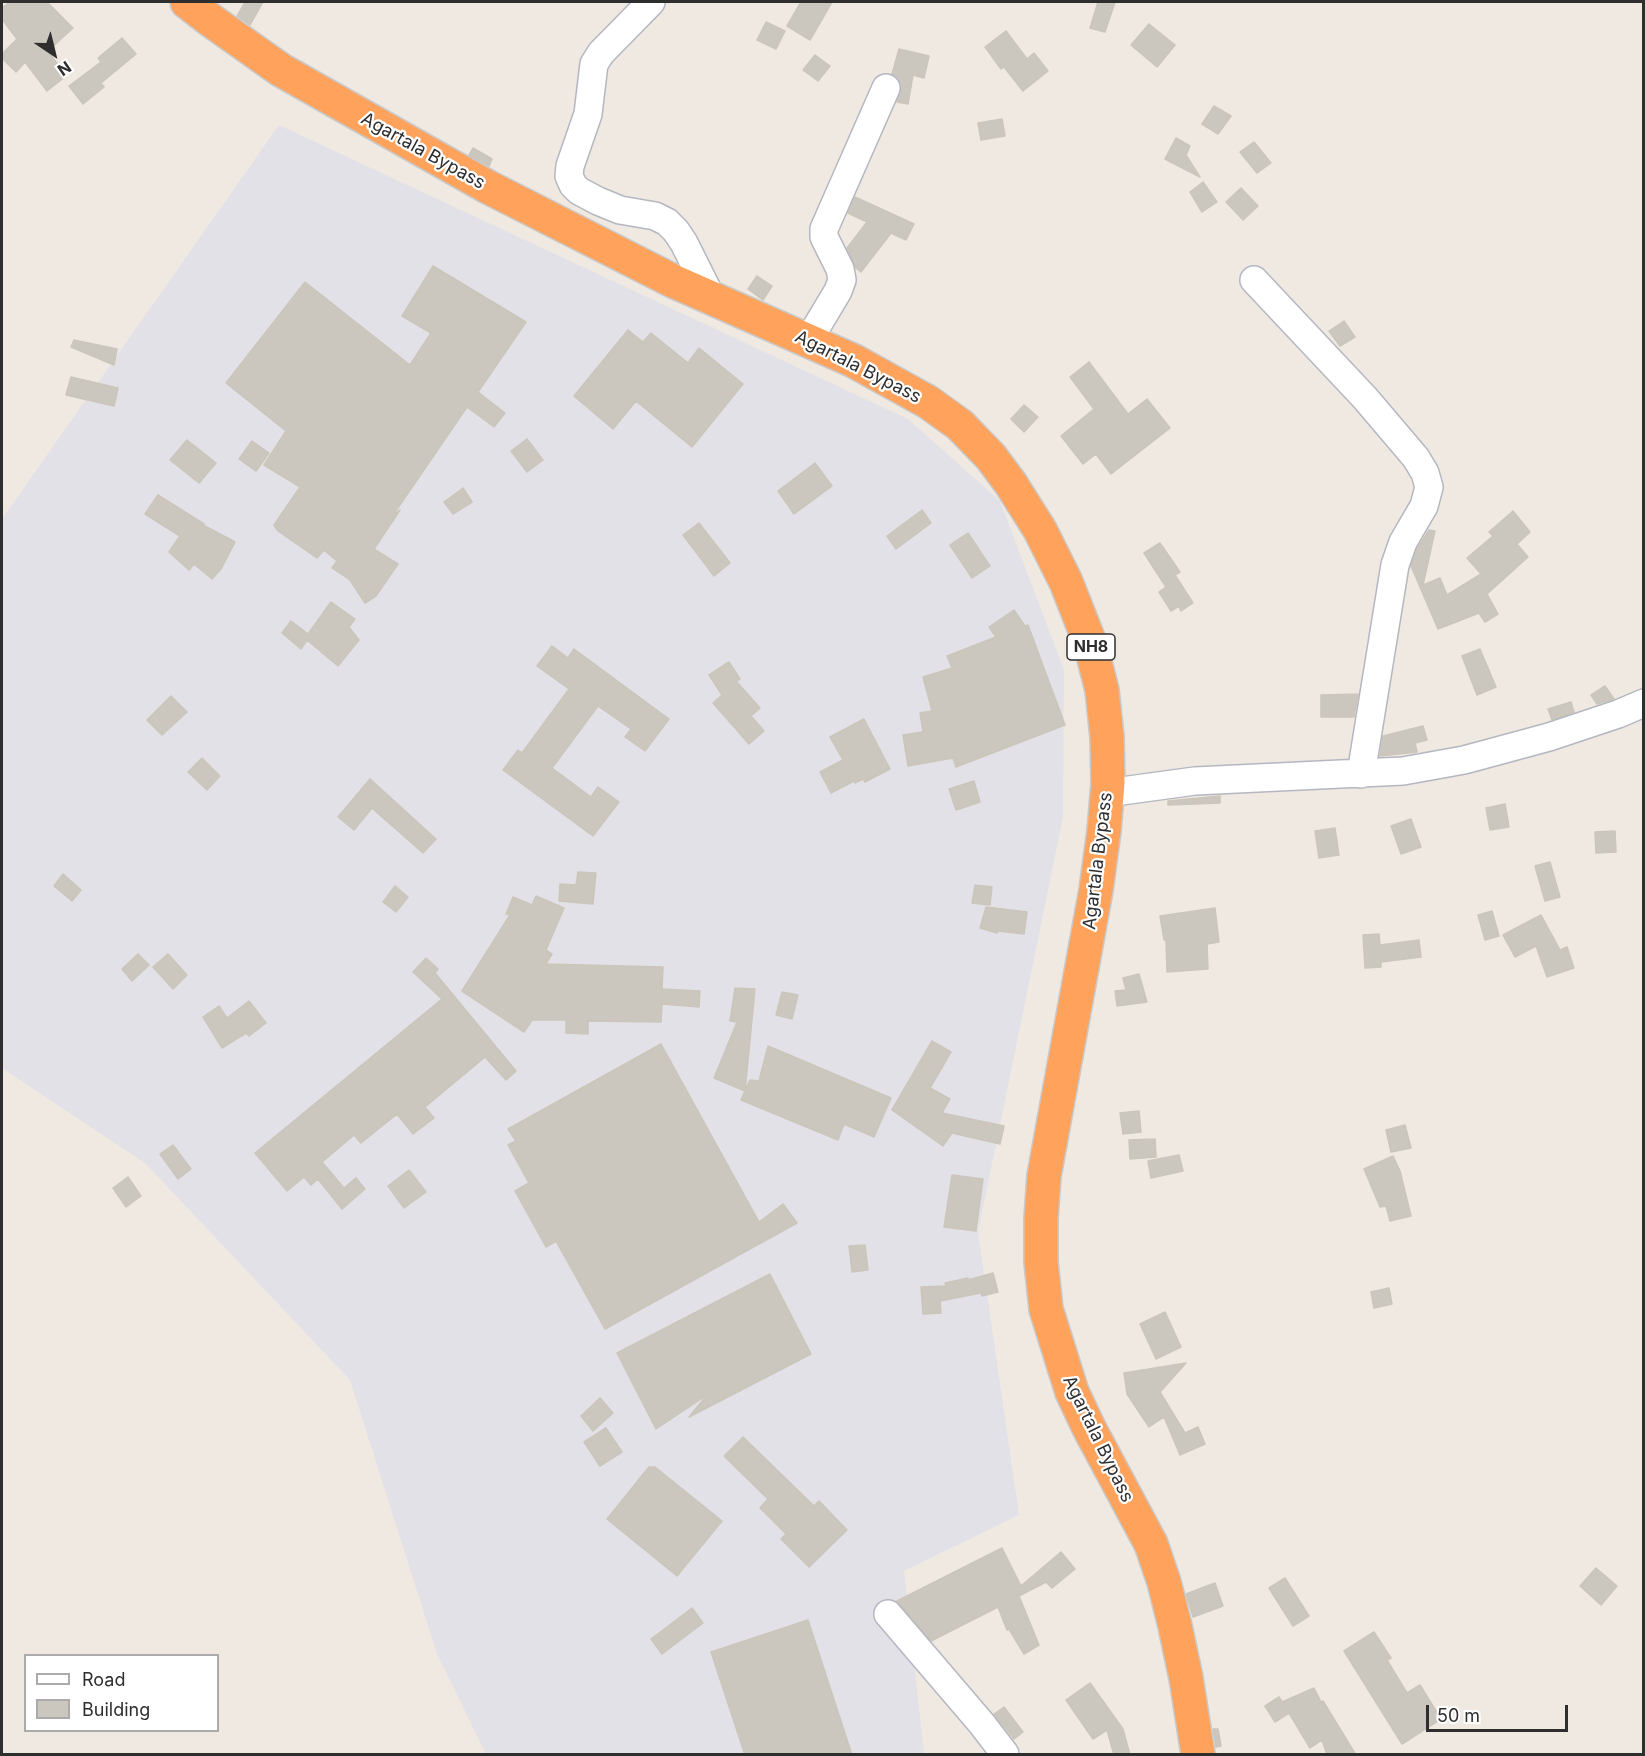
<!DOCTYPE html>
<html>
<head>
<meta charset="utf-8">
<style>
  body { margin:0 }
  #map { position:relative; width:1645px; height:1756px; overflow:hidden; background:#efe9e1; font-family:Inter,sans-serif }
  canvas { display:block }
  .frame { position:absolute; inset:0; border:3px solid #2e2e2e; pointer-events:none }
  .legend { position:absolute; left:24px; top:1654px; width:195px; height:78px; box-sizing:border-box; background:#fff; border:2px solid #ababab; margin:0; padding:8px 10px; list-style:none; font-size:18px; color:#2e2e2e }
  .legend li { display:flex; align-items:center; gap:12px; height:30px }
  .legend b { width:30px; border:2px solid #ababab }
  .north { position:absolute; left:24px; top:24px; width:60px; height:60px; -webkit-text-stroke:4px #fff; paint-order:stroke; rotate:145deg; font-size:16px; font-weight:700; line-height:24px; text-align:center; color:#2e2e2e }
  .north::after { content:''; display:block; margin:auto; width:21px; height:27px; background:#2e2e2e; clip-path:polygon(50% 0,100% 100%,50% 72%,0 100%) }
  .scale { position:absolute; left:1426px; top:1705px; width:142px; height:27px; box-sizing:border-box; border:3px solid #2e2e2e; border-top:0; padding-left:8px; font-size:18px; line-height:21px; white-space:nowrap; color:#2e2e2e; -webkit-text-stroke:4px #fff; paint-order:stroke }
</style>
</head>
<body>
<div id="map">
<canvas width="1645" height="1756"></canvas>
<div class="frame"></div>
<ul class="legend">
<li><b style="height:8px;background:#fff"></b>Road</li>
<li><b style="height:16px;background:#cbc7bf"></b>Building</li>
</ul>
<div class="north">N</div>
<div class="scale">50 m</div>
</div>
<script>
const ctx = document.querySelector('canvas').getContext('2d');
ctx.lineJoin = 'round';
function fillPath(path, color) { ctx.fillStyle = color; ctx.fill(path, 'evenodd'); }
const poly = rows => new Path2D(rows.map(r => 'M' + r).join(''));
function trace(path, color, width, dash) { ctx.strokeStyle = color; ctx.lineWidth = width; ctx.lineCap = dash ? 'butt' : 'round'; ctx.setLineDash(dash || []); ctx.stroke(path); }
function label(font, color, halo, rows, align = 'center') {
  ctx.font = font + ' Inter,sans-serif'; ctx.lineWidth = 4.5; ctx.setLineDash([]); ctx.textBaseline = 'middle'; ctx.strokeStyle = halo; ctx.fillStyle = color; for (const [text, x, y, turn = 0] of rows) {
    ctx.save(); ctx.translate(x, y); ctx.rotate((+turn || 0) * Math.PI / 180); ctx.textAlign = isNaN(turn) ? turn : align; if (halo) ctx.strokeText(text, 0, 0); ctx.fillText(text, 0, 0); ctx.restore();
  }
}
const industrial = poly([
  [279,125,908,419,1000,501,1064,670,1063,817,978,1232,1019,1515,904,1571,924,1754,486,1754,437,1654,350,1380,145,1163,2,1068,2,519]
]);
const building = poly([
  [10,2,47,2,73,28,48,51,66,76,47,91,25,62,16,72,2,58,2,54,17,39,2,19,2,8,10,2],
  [245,2,263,2,250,25,237,16,245,2],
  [801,2,832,2,810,40,787,26,801,2],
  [1098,2,1115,2,1105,32,1090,28,1098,2],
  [766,22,785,31,776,49,757,40,766,22],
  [1149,24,1175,45,1157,67,1131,45,1149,24],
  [1006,31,1027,59,1034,53,1048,71,1023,91,1004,67,1001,69,985,47,1006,31],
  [122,38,136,54,101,83,104,87,83,104,69,86,101,62,98,58,122,38],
  [899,49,929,56,924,78,913,75,908,104,897,102,902,86,898,78,892,74,899,49],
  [815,55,830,66,818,81,803,70,815,55],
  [1214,106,1231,116,1218,134,1202,124,1214,106],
  [1002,119,1005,136,981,140,978,123,1002,119],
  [1176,138,1190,146,1186,155,1200,177,1165,159,1176,138],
  [1254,142,1271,163,1257,173,1240,152,1254,142],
  [473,148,492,159,489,166,469,155,473,148],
  [1203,182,1217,202,1202,212,1190,192,1203,182],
  [1241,188,1258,206,1243,220,1226,202,1241,188],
  [855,197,914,224,906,240,891,233,861,272,856,268,847,248,867,222,848,213,855,197],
  [433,266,526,322,478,392,505,413,494,427,467,407,393,515,400,510,374,549,398,564,376,596,365,603,350,580,332,568,337,561,324,550,317,558,278,531,274,525,300,487,264,465,286,431,226,383,305,282,410,365,431,333,402,316,433,266],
  [757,276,772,286,763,300,748,289,757,276],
  [1344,321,1355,337,1340,346,1329,331,1344,321],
  [628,330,643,342,651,333,688,363,699,348,743,384,692,447,636,401,613,429,574,396,628,330],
  [74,340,117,349,114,365,71,347,74,340],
  [1089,362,1128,414,1147,399,1170,428,1111,474,1096,454,1083,464,1061,436,1094,409,1070,377,1089,362],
  [71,377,118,388,114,406,66,395,71,377],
  [1024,405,1038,417,1024,432,1011,419,1024,405],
  [527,439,543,460,527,472,511,451,527,439],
  [187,440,216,463,199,483,170,460,187,440],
  [252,441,269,453,256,471,239,459,252,441],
  [815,463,832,486,794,514,778,491,815,463],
  [463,488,472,502,453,514,444,502,463,488],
  [158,495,204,524,203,525,235,542,221,569,212,579,194,564,189,570,169,552,180,536,145,514,158,495],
  [922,510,931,523,896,549,887,536,922,510],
  [1513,511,1530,532,1517,544,1528,557,1487,594,1498,614,1485,622,1479,613,1438,629,1411,566,1417,549,1429,530,1435,531,1423,585,1440,578,1447,595,1481,574,1467,558,1493,536,1489,532,1513,511],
  [699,523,730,563,714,576,683,535,699,523],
  [968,533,990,566,972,578,950,545,968,533],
  [1160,543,1180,572,1175,575,1193,603,1181,611,1179,606,1171,611,1159,592,1166,587,1144,553,1160,543],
  [331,602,355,619,349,627,359,640,338,666,307,640,301,649,282,633,291,621,308,634,331,602],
  [1014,610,1025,626,1028,625,1065,725,956,767,953,758,908,766,903,735,923,732,920,713,932,711,923,677,952,668,947,656,996,637,989,627,1014,610],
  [552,646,568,658,574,649,669,719,645,751,625,737,631,729,598,706,552,768,591,797,598,787,619,802,593,836,503,770,518,750,522,753,569,689,537,666,552,646],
  [1480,649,1496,687,1477,695,1462,656,1480,649],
  [729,662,740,679,736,681,760,708,751,716,764,731,749,744,713,703,722,695,709,675,729,662],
  [1605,686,1614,699,1597,704,1591,695,1605,686],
  [1358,694,1354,717,1321,717,1321,695,1358,694],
  [171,696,187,712,162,735,147,720,171,696],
  [1571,702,1574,712,1552,720,1548,709,1571,702],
  [864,719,890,769,865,782,863,779,855,783,854,781,831,793,820,772,843,760,830,737,864,719],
  [1423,726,1427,740,1415,743,1417,752,1380,756,1383,736,1423,726],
  [202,758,220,776,207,790,188,772,202,758],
  [370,779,436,839,423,853,372,808,354,830,338,817,370,779],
  [974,781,980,802,956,810,949,789,974,781],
  [1220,796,1220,803,1168,805,1168,801,1220,796],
  [1505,804,1509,827,1490,830,1486,808,1505,804],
  [1411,819,1421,847,1401,854,1391,826,1411,819],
  [1335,828,1339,855,1319,858,1315,831,1335,828],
  [1615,831,1616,852,1596,853,1595,832,1615,831],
  [1550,862,1560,897,1545,901,1535,866,1550,862],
  [578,872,596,873,593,904,559,901,560,884,576,885,578,872],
  [63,874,81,890,72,901,54,886,63,874],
  [975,885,992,887,990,905,972,903,975,885],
  [395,886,408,897,396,912,383,902,395,886],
  [536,896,564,908,546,950,552,954,546,964,663,967,662,989,700,991,699,1007,662,1004,661,1022,588,1021,588,1034,566,1033,566,1020,532,1020,524,1032,462,991,510,915,506,914,513,897,532,905,536,896],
  [986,907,1027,912,1024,934,998,931,997,933,980,928,986,907],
  [1215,908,1219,942,1207,944,1208,969,1167,972,1166,940,1164,940,1160,916,1215,908],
  [1492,911,1499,936,1485,940,1478,915,1492,911],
  [1541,915,1560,950,1567,947,1574,968,1547,977,1536,946,1515,957,1503,935,1541,915],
  [1379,934,1380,945,1419,940,1421,957,1381,962,1381,967,1365,968,1363,935,1379,934],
  [138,954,149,965,132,981,122,969,138,954],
  [168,954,187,975,173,989,153,967,168,954],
  [426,958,438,969,435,973,516,1071,506,1080,485,1057,425,1107,434,1118,413,1134,397,1114,361,1143,354,1135,322,1162,344,1188,356,1178,365,1189,342,1209,318,1179,311,1185,304,1177,287,1191,255,1153,442,999,413,972,426,958],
  [1139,974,1147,1002,1117,1006,1115,991,1126,990,1123,978,1139,974],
  [735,988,755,989,745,1091,714,1078,737,1022,730,1021,735,988],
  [782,992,798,995,792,1019,776,1015,782,992],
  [249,1001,266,1023,249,1036,246,1033,222,1048,203,1017,219,1006,227,1018,249,1001],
  [932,1041,951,1052,930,1088,950,1099,942,1113,1004,1126,1000,1144,952,1133,943,1146,892,1110,932,1041],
  [661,1044,759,1222,783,1204,797,1223,605,1329,556,1241,546,1247,515,1191,529,1183,508,1145,516,1141,508,1129,661,1044],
  [768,1046,891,1098,874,1137,844,1124,838,1140,741,1100,750,1080,759,1081,768,1046],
  [1139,1111,1141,1132,1123,1134,1120,1113,1139,1111],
  [1405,1125,1411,1148,1391,1152,1386,1130,1405,1125],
  [1155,1139,1156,1157,1130,1159,1129,1140,1155,1139],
  [173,1145,191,1169,178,1179,160,1154,173,1145],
  [1179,1155,1183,1171,1151,1178,1148,1161,1179,1155],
  [1393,1156,1400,1171,1411,1216,1390,1221,1386,1206,1380,1207,1364,1169,1393,1156],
  [409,1170,426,1192,404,1208,388,1186,409,1170],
  [952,1175,983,1179,976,1231,944,1227,952,1175],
  [128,1177,141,1196,126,1207,113,1188,128,1177],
  [865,1245,868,1270,852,1272,849,1246,865,1245],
  [993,1273,998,1292,982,1296,981,1293,940,1301,941,1313,923,1314,921,1287,946,1286,945,1283,968,1278,968,1280,993,1273],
  [770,1274,811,1354,689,1417,707,1395,656,1429,617,1353,770,1274],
  [1389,1288,1392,1304,1374,1308,1371,1292,1389,1288],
  [1165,1312,1181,1347,1156,1359,1140,1324,1165,1312],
  [1186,1363,1160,1392,1185,1433,1198,1427,1205,1444,1180,1455,1164,1417,1149,1427,1127,1394,1124,1373,1186,1363],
  [600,1398,613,1413,593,1431,581,1416,600,1398],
  [606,1428,622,1452,600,1466,584,1442,606,1428],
  [743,1437,814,1506,819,1501,847,1530,809,1567,781,1539,786,1534,760,1508,768,1499,724,1456,743,1437],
  [649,1467,655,1467,722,1521,677,1576,607,1519,649,1467],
  [1002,1548,1021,1586,1061,1552,1075,1569,1052,1588,1046,1582,1019,1596,1039,1645,1024,1654,1009,1629,1007,1630,998,1607,931,1641,897,1601,1002,1548],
  [1596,1568,1617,1586,1601,1605,1580,1586,1596,1568],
  [1285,1578,1309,1616,1293,1626,1269,1588,1285,1578],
  [1215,1583,1223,1606,1193,1617,1186,1594,1215,1583],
  [692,1608,703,1623,662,1654,651,1639,692,1608],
  [808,1620,852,1755,745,1755,711,1652,808,1620],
  [1374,1632,1391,1658,1387,1660,1407,1693,1420,1685,1441,1719,1402,1744,1344,1651,1374,1632],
  [1090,1683,1123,1729,1130,1755,1114,1755,1107,1730,1093,1739,1066,1700,1090,1683],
  [1314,1688,1321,1702,1323,1701,1356,1755,1327,1755,1322,1740,1310,1748,1289,1713,1275,1722,1265,1706,1279,1697,1282,1702,1314,1688],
  [1004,1707,1023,1732,1014,1739,994,1714,1004,1707],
  [1213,1729,1218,1729,1221,1746,1216,1747,1213,1729]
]);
const minor = poly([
  [651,2,601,53,594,64,588,114,570,166,569,176,573,185,579,191,598,201,620,210,655,216,667,222,676,231,684,243,712,299],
  [1254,280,1365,398,1416,458,1425,473,1429,487,1424,506,1403,542,1395,565,1361,774],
  [808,341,838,291,842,280,840,269,824,237,824,229,886,88],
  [1107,793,1195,781,1403,771,1464,760,1549,737,1618,714,1644,703],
  [888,1614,982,1724,1005,1754]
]);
const highway = poly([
  [187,2,209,19,281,70,488,187,673,281,854,361,928,402,960,425,991,457,1011,484,1040,530,1066,582,1090,643,1102,690,1107,737,1108,783,1104,831,1096,890,1044,1176,1041,1218,1041,1262,1046,1309,1072,1392,1089,1428,1151,1544,1164,1582,1175,1626,1186,1678,1198,1754]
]);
const shields = [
  [1091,647,48]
];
const shieldNames = [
  ["NH8",1091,647]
];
const streetNames = [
  ["Agartala Bypass",423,151,29],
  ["Agartala Bypass",858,367,27],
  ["Agartala Bypass",1098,861,-83],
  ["Agartala Bypass",1098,1439,64]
];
fillPath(industrial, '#e3e1e8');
fillPath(building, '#cbc7bf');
trace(building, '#cbc5ba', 1.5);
trace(minor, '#b4b7c1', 30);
trace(highway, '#c9c9c9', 36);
trace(minor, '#fff', 27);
trace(highway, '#ffa35c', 33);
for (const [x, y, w] of shields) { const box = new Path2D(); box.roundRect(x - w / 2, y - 13, w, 26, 4.5); ctx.fillStyle = '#fff'; ctx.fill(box); trace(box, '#2e2e2e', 1.5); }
label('bold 16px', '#2e2e2e', null, shieldNames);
label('18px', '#2e2e2e', '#fff', streetNames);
</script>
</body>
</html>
